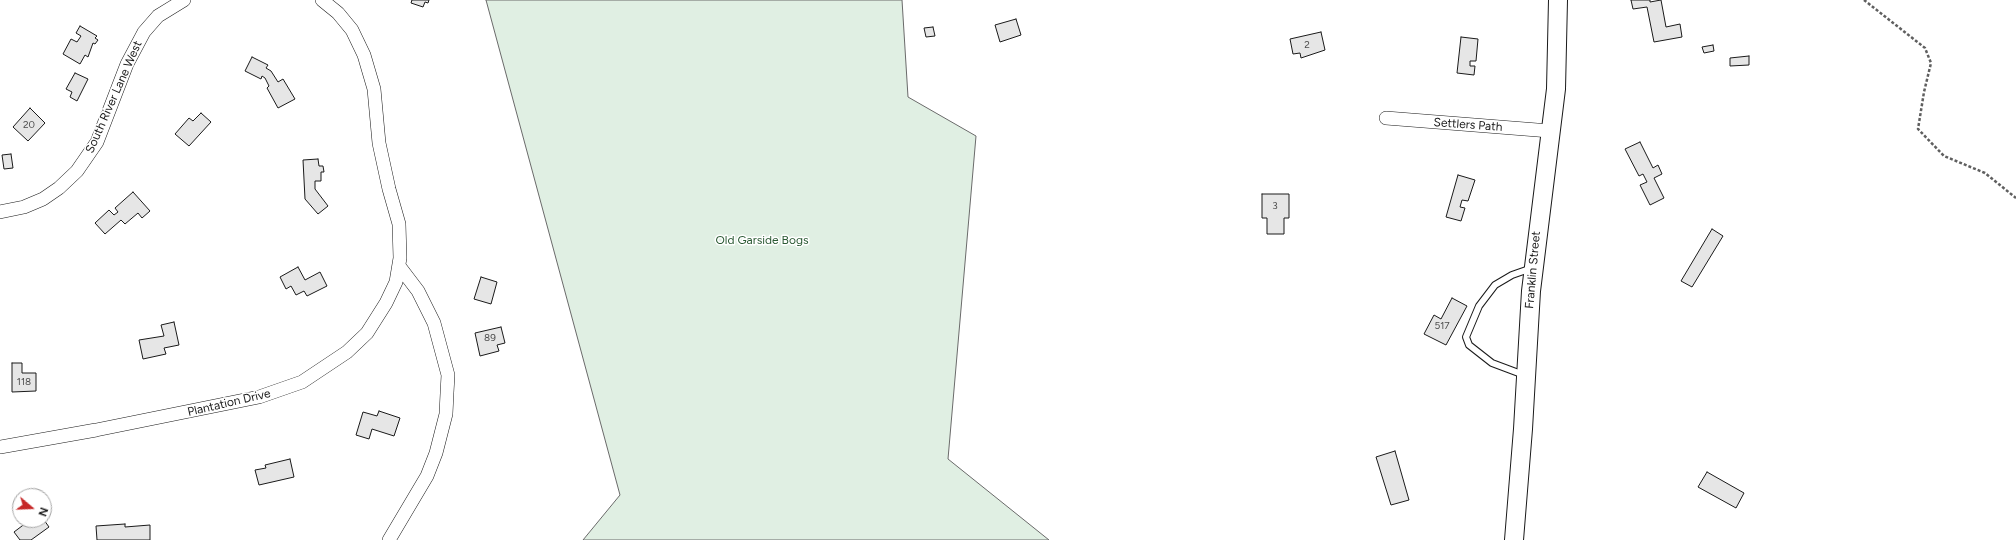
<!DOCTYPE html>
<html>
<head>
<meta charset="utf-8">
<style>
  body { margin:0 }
  #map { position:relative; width:2016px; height:540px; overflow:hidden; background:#fff; font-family:Figtree,sans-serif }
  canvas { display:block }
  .north { position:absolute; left:12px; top:488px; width:40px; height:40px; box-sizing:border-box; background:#fff; border:1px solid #a3a3a3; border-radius:50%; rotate:109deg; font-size:11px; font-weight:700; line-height:16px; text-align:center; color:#1a1a1a }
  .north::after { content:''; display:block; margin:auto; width:14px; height:18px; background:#c62828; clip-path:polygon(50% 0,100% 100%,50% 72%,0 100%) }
</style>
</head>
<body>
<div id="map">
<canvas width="2016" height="540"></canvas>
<div class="north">N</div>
</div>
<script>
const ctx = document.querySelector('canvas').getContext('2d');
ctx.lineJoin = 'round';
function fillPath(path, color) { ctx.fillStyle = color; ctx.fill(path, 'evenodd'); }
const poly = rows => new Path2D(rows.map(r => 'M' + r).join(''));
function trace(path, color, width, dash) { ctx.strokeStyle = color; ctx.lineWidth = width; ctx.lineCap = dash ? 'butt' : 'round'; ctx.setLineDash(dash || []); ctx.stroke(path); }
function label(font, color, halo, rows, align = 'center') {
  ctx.font = font + ' Figtree,sans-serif'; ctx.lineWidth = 3; ctx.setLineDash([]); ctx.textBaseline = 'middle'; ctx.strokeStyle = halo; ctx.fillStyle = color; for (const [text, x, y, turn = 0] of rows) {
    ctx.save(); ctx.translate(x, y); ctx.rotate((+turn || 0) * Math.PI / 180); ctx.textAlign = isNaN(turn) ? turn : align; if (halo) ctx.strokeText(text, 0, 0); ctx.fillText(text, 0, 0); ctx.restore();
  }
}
const green = poly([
  [486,0,902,0,908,97,976,136,948,459,1049,540,583,540,620,495,486,0]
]);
const building = poly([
  [412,0,429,0,428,3,425,2,423,7,411,3,412,0],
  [1631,0,1650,0,1650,2,1661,0,1666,27,1680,24,1682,37,1654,42,1647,7,1633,9,1631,0],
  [1016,19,1021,35,1000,42,995,25,1016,19],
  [80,26,97,36,95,38,98,40,95,44,93,43,88,57,85,55,80,64,63,54,71,39,77,42,81,36,76,33,80,26],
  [933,27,935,36,926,37,924,28,933,27],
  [1321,32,1325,50,1301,58,1300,53,1293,54,1290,39,1321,32],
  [1461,37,1478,39,1476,61,1470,61,1470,66,1475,66,1474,75,1457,73,1461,37],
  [1713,45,1714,51,1704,53,1702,47,1713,45],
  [1749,56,1749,65,1730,66,1730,58,1749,56],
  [252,57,268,65,266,68,271,71,278,82,283,79,295,99,278,108,267,88,269,86,265,78,262,76,261,79,245,71,252,57],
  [75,73,88,79,77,101,70,97,72,92,66,89,75,73],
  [30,108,45,123,28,141,13,127,30,108],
  [201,113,211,122,189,146,175,134,189,118,193,121,201,113],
  [1640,142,1653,168,1658,165,1662,174,1654,178,1664,198,1650,205,1640,185,1647,182,1643,174,1639,176,1625,149,1640,142],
  [11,154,13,168,4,169,2,155,11,154],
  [318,159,319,166,323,166,324,172,321,172,321,181,315,181,315,189,328,206,318,214,305,199,303,160,318,159],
  [1458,175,1475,180,1468,201,1462,200,1460,207,1465,208,1461,221,1446,217,1458,175],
  [133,192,150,211,142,218,138,213,125,224,121,220,105,234,95,223,109,210,114,215,118,212,115,208,133,192],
  [1262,194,1289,194,1289,218,1284,218,1284,234,1267,234,1267,218,1262,218,1262,194],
  [1712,229,1723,236,1692,287,1681,281,1712,229],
  [298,267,305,280,320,272,327,286,307,296,304,291,296,295,291,286,286,289,280,277,298,267],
  [481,277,497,282,491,304,474,299,481,277],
  [1452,298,1467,306,1446,345,1424,334,1434,315,1441,319,1452,298],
  [174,322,179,345,164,348,166,354,143,359,139,340,164,336,161,325,174,322],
  [501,327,505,343,497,345,499,351,480,356,475,333,501,327],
  [12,363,22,363,22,373,36,373,36,391,12,392,12,363],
  [379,411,400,418,394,436,372,429,369,439,356,435,363,412,377,416,379,411],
  [1395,451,1409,500,1391,505,1376,457,1395,451],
  [290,459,294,477,259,485,255,470,266,468,265,465,290,459],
  [1707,472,1744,493,1736,508,1698,487,1707,472],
  [30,520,44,520,49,527,31,540,20,540,14,532,30,520],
  [125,524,125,527,150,525,150,540,97,540,96,526,125,524]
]);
const path = poly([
  [1864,0,1925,48,1931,63,1924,92,1918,129,1944,156,1985,173,2016,198]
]);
const lane = poly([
  [1524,375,1492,363,1469,345,1466,337,1479,306,1495,285,1512,275,1532,268]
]);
const street = poly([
  [1386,118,1550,131],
  [0,212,24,207,43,199,59,188,77,171,97,142,127,64,144,32,158,16,184,0],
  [0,447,96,430,259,397,302,382,347,352,367,333,386,303,396,282,400,258,399,224,389,189,379,143,374,89,364,55,352,30,338,13,322,0],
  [389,540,427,476,436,453,446,414,447,393,448,375,434,323,418,291,399,266]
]);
const secondary = poly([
  [1514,540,1523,429,1531,291,1556,89,1558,0]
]);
const numberNames = [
  ["2",1307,45],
  ["20",29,125],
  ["3",1275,206],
  ["517",1442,326],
  ["89",490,338],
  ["118",24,382]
];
const streetNames = [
  ["South River Lane West",114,97,-66],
  ["Settlers Path",1468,125,4],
  ["Franklin Street",1533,270,-85],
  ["Plantation Drive",229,403,-13]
];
const parkNames = [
  ["Old Garside Bogs",762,240]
];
fillPath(green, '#e0efe3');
trace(green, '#6a6a6a', 1);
fillPath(building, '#e6e6e6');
trace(building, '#1a1a1a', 1);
trace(lane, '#1a1a1a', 8);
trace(street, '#1a1a1a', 14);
trace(secondary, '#1a1a1a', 20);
trace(path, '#5f5f5f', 2.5, [3, 2]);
trace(lane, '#fff', 6);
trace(street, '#fff', 13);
trace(secondary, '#fff', 18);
label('10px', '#4d4d4d', null, numberNames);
label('12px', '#1a1a1a', '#fff', streetNames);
label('12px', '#2b5a34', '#fff', parkNames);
</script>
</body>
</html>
